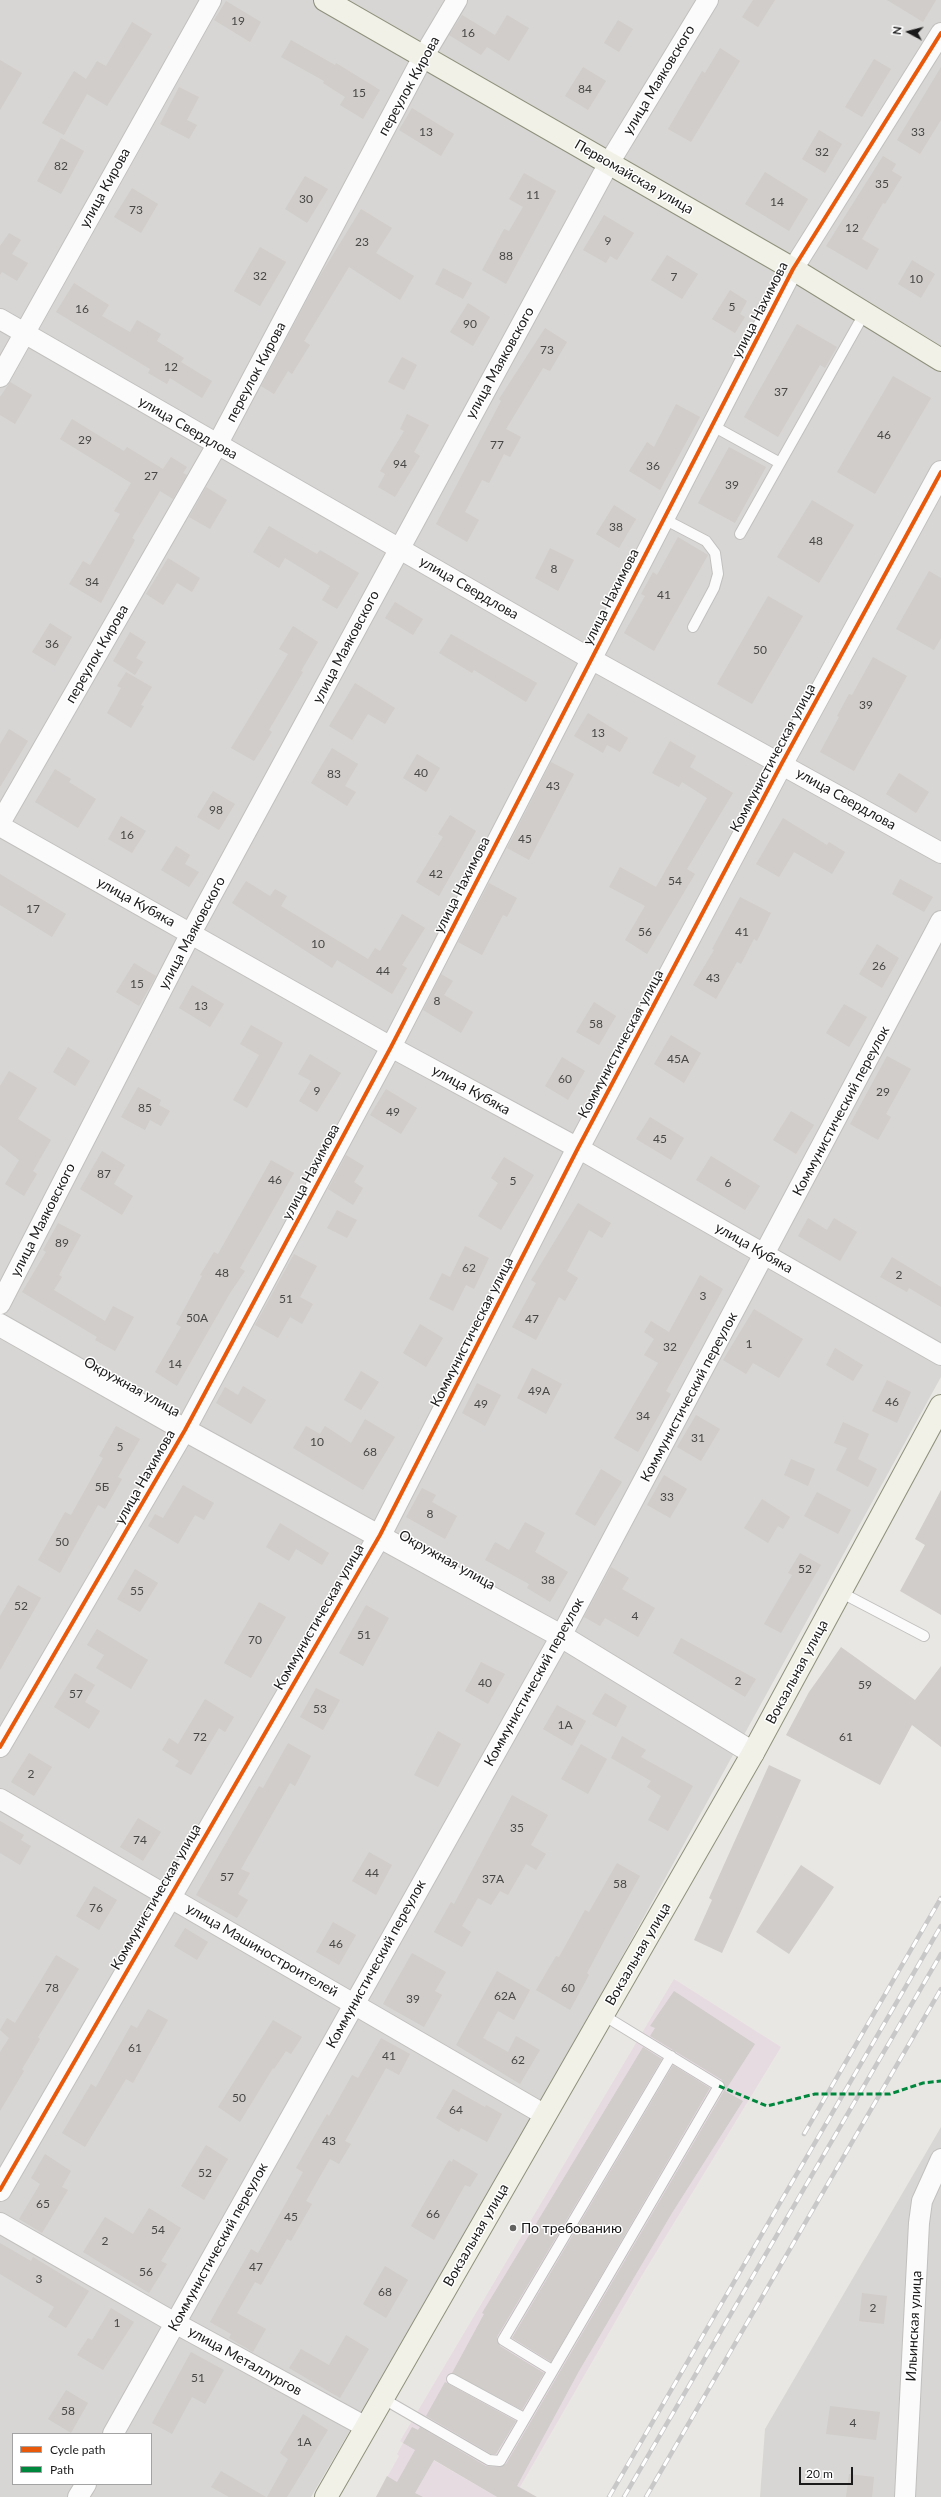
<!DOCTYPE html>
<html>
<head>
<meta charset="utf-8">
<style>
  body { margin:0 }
  #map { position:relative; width:941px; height:2497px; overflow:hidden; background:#e9e7e3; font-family:Lato,sans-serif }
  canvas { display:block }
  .legend { position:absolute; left:12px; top:2433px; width:140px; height:52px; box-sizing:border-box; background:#fff; border:1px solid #a3a3a3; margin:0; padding:5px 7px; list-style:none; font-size:12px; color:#1a1a1a }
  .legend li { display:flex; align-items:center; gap:8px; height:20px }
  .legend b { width:20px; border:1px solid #a3a3a3 }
  .north { position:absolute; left:889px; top:12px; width:40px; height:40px; -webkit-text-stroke:3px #fff; paint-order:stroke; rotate:277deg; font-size:11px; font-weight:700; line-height:16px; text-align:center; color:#1a1a1a }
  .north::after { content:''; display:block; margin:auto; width:14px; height:18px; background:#1a1a1a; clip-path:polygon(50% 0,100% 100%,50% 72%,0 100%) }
  .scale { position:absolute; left:799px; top:2467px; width:54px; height:18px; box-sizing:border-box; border:2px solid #1a1a1a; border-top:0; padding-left:5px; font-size:12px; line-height:14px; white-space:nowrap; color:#1a1a1a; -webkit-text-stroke:3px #fff; paint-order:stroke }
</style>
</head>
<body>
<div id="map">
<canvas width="941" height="2497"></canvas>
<ul class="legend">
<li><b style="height:5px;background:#e8590c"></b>Cycle path</li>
<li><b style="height:5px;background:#00873e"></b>Path</li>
</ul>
<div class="north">N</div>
<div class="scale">20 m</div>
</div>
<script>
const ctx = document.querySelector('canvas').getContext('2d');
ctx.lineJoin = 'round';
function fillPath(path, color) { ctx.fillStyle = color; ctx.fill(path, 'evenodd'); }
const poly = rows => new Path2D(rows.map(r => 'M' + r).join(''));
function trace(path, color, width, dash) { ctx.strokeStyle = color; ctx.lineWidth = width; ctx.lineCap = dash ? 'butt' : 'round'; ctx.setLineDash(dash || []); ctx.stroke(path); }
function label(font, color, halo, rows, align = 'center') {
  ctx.font = font + ' Lato,sans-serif'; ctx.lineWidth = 3; ctx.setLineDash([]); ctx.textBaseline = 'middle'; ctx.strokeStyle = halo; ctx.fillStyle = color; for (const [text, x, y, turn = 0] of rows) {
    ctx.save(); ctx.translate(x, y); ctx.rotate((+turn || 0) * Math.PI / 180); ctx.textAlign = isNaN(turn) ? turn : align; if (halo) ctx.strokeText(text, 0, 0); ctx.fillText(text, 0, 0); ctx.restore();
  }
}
const residential = poly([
  [0,0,941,0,941,1377,532,2120,311,2497,0,2497],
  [13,2434,151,2434,151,2484,13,2484],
  [941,2127,941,2497,760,2497,765,2429]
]);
const industrial = poly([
  [674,1979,781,2047,641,2277,520,2487,532,2494,531,2497,416,2450,497,2497,376,2497,399,2456,397,2454,403,2443,400,2441]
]);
const building = poly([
  [753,0,775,0,758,27,742,17],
  [887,0,936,0,923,22],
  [226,1,261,22,250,42,214,20],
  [462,15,495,35,507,15,529,28,509,61,487,47,481,55,449,35],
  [618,20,633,29,619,52,604,43],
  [132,22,152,34,107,106,87,94,64,135,42,123,74,71,86,79,97,61,106,66],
  [291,40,335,65,336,63,380,90,363,119,340,105,345,97,323,83,324,81,281,57],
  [720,48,740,61,691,142,668,129,702,71,705,73],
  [874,59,891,69,862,117,845,107],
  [0,60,22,73,0,110],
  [583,67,606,81,588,110,565,96],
  [941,67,941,120,920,154,897,140],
  [179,87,199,97,187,120,197,125,189,139,160,124],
  [412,108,454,134,441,156,399,130],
  [819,130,842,144,825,173,802,159],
  [61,138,84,151,61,194,37,181],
  [883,156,896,164,892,171,902,177,885,204,883,203,862,239,879,249,867,270,826,246],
  [765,172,808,199,789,231,745,204],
  [524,173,556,191,506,284,482,270,504,229,509,231,523,207,509,199],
  [305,176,328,189,307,223,285,209],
  [132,188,158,204,141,233,114,217],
  [361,209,392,228,376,253,414,276,400,300,349,267,304,341,310,345,292,374,288,371,274,394,261,386,318,279],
  [604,215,634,233,617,260,610,256,606,263,583,250],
  [9,233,21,240,12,254,28,263,17,281,2,272,0,275,0,246],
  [260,247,286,262,260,306,234,291],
  [667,255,698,274,682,299,651,280],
  [912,260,935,274,921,298,898,284],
  [443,268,472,283,463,299,435,284],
  [74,283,109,305,102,316,130,332,137,320,161,334,157,341,184,358,181,362,212,381,202,398,170,378,167,384,148,373,150,369,56,312],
  [730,290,747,301,740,314,745,317,735,333,712,319],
  [468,303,490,317,473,346,450,332],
  [797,324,837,347,825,368,820,365,778,437,744,417],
  [545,328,567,342,550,371,543,368,506,429,521,437,510,457,504,454,489,483,482,480,465,512,479,520,467,542,436,524,501,401,499,399],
  [402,357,417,365,404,390,388,382],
  [893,376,931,398,875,494,837,472],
  [10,382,32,395,15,424,0,415,0,397],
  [676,404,700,417,660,490,629,471,647,442,654,447],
  [407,414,429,425,414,452,420,456,395,497,378,487,385,474,380,471,404,431,400,429],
  [72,419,124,451,127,447,163,469,171,457,187,467,183,473,187,475,173,499,160,491,132,538,135,540,101,603,69,584,83,561,90,565,120,514,114,511,131,483,60,439],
  [729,447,766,467,735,523,698,503],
  [206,487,227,500,210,529,189,517],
  [812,500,854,525,819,583,777,557],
  [614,505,636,519,619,548,596,534],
  [269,526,317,554,320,550,359,573,337,609,322,600,330,586,285,558,279,568,253,552],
  [678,537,708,555,654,651,624,633,645,596,641,594,653,572,657,575],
  [550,548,574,560,558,591,535,578],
  [168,558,200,578,192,592,177,583,163,605,146,594],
  [929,571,941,578,941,638,934,650,896,629],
  [768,596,803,616,752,704,717,684],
  [395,602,423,619,413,635,385,618],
  [50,623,72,637,55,666,32,652],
  [293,626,318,642,301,671,303,672,269,730,272,732,254,761,231,748,288,654,279,649],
  [130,632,146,642,136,658,143,662,135,675,113,661],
  [451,634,537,683,526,702,474,670,472,673,439,653],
  [873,657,907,676,854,771,820,752,839,717,837,716,849,694,852,695],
  [126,672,152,687,141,705,144,706,131,728,107,713,121,688,117,686],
  [355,683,395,708,385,724,368,714,352,740,329,726],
  [588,713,628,738,620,752,607,745,603,753,574,736],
  [9,729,28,741,0,787,0,744],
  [670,741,696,756,690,767,733,793,687,869,695,874,647,954,625,940,645,906,609,887,620,867,656,887,707,798,682,782,679,787,652,773],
  [332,748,358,764,345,786,356,792,347,806,311,783],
  [417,754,440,768,426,792,403,778],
  [551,762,574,774,529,860,507,848],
  [55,769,71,779,69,782,96,799,78,828,35,802],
  [899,773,929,792,916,813,886,794],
  [213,791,235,804,219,830,197,817],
  [450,815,476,831,439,896,416,882,443,837,438,834],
  [121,816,146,831,132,853,108,839],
  [783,818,827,845,829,842,845,852,832,874,794,852,779,877,756,864],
  [176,846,190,855,185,864,199,872,189,887,161,870],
  [0,874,66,914,52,937,0,905],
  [900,879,933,897,924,912,892,894],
  [246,881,270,896,275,889,287,896,281,906,368,959,375,948,380,951,402,914,425,928,402,965,407,968,392,994,337,960,332,968,232,903],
  [489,883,517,898,507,917,503,915,482,955,458,942],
  [740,897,771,913,757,941,754,939,741,964,737,962,716,999,693,985,714,950,712,949],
  [877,944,899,958,882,988,859,974],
  [134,963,156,976,139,1006,116,992],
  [441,974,453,981,444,995,473,1012,461,1033,423,1010],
  [192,985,224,1004,210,1027,179,1008],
  [594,1002,616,1016,599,1045,576,1032],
  [844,1004,867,1017,849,1047,826,1033],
  [251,1025,283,1043,247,1108,233,1100,259,1055,240,1044],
  [671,1035,701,1053,684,1083,654,1064],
  [68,1047,90,1061,75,1086,53,1072],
  [310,1054,341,1073,317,1112,299,1101,311,1081,298,1074],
  [887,1056,911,1069,886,1114,891,1117,878,1140,850,1124],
  [562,1057,585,1071,568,1100,545,1086],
  [9,1071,37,1088,18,1119,51,1140,33,1171,37,1174,24,1196,5,1184,19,1160,0,1145,0,1086],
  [138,1087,161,1100,159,1105,170,1111,161,1126,150,1120,145,1130,121,1117],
  [386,1089,417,1108,401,1134,370,1115],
  [791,1111,814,1125,796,1154,773,1140],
  [650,1117,684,1138,671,1160,636,1139],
  [102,1151,125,1165,114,1184,133,1196,122,1215,80,1189],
  [346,1155,364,1166,354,1182,363,1188,353,1205,328,1189],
  [711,1156,760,1186,745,1210,696,1180],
  [504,1157,534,1175,501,1230,478,1216,498,1183,491,1178],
  [271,1160,294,1173,240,1268,245,1271,230,1293,177,1386,155,1372,181,1327,176,1324,202,1276,200,1275,214,1252,218,1254],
  [578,1203,611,1223,602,1238,589,1230,567,1271,578,1278,565,1301,559,1297,536,1340,512,1327,536,1283,531,1280],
  [337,1210,357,1220,347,1238,327,1228],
  [808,1218,827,1230,834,1218,857,1232,840,1261,798,1236],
  [58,1223,81,1235,59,1275,62,1277,54,1290,105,1321,113,1306,134,1317,115,1351,95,1340,97,1337,22,1292,46,1252,43,1250],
  [465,1246,489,1258,474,1289,466,1285,453,1311,429,1299,442,1273,450,1277],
  [294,1254,317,1266,300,1297,313,1304,302,1324,290,1317,278,1338,255,1325],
  [892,1257,941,1287,941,1307,909,1288,907,1292,880,1277],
  [700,1275,723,1289,666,1391,671,1394,638,1452,614,1438,658,1363,644,1355,654,1339,644,1332,651,1321,669,1332],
  [754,1309,803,1339,779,1378,753,1363,746,1374,723,1360],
  [420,1324,443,1338,426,1367,403,1353],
  [835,1348,863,1365,853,1381,826,1365],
  [532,1368,562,1384,546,1414,517,1398],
  [361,1371,379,1382,361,1410,344,1400],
  [887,1380,911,1392,897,1423,872,1411],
  [477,1383,501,1395,485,1426,462,1413],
  [243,1386,266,1400,251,1424,216,1403,225,1387,238,1395],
  [696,1415,720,1429,701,1461,677,1447],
  [365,1419,395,1437,363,1490,293,1448,306,1426,320,1434,325,1426,351,1443],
  [843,1422,869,1434,858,1459,877,1469,868,1487,836,1470,847,1448,834,1443],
  [116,1426,140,1439,118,1477,122,1479,105,1509,98,1505,60,1573,38,1560,65,1512,71,1515,103,1458,99,1456],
  [791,1459,815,1469,808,1486,784,1475],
  [601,1469,622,1482,595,1526,575,1514],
  [664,1475,687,1489,670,1518,647,1505],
  [183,1485,214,1503,204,1520,195,1515,178,1544,148,1526,155,1514,163,1518],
  [422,1488,436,1495,432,1502,457,1516,445,1539,406,1517],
  [941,1490,941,1615,900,1591,925,1545,915,1539],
  [817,1492,851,1510,838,1534,804,1516],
  [762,1499,790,1517,783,1529,778,1526,768,1543,744,1528],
  [525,1522,545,1533,535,1552,568,1572,550,1602,527,1588,529,1584,485,1560,495,1542,509,1550],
  [280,1523,329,1553,322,1565,296,1549,289,1561,266,1547],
  [800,1553,821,1565,781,1633,764,1624,792,1575,788,1573],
  [611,1567,629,1578,622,1589,655,1608,638,1637,605,1618,600,1626,584,1617],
  [135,1569,158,1583,140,1612,117,1599],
  [18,1585,41,1598,0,1670,0,1616],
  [259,1602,286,1617,251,1678,224,1663],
  [366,1605,389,1618,363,1666,339,1653],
  [97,1629,148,1660,131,1689,96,1668,104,1655,87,1645],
  [681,1638,756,1679,745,1697,673,1653],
  [841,1647,915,1700,941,1666,941,1747,912,1725,880,1785,786,1735,809,1692],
  [481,1662,505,1674,488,1704,465,1691],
  [75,1673,95,1685,85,1702,100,1711,89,1729,54,1707],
  [316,1688,340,1700,323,1730,300,1717],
  [605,1693,627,1706,616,1727,592,1714],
  [205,1699,234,1717,225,1732,219,1728,191,1775,175,1766,179,1761,162,1750,169,1738,178,1744],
  [557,1705,586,1721,572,1746,543,1729],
  [438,1731,461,1744,438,1787,414,1775],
  [622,1736,646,1750,641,1757,693,1786,668,1831,648,1820,661,1796,647,1787,651,1781,611,1758],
  [288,1743,311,1756,295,1786,290,1783,241,1869,250,1873,238,1894,248,1900,237,1918,196,1895,259,1786,263,1788],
  [581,1744,607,1759,588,1794,561,1779],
  [29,1753,52,1767,34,1796,11,1782],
  [769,1765,801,1780,722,1953,694,1940,712,1900,709,1898],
  [512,1795,548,1815,531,1845,546,1854,536,1870,526,1864,508,1895,500,1891,491,1905,478,1898,462,1926,471,1932,462,1947,434,1932,451,1902,454,1904],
  [138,1818,161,1832,143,1861,120,1847],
  [0,1821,24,1835,21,1840,31,1846,20,1865,0,1853],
  [369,1852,392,1865,376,1895,352,1881],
  [617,1863,640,1876,612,1926,587,1973,589,1975,570,2010,536,1990,556,1956,559,1957,585,1910,589,1912],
  [801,1865,834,1887,789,1954,756,1932],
  [94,1886,117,1900,99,1930,76,1916],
  [333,1922,356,1935,339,1965,316,1952],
  [185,1928,208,1942,197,1960,174,1946],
  [412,1953,446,1972,435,1991,442,1995,424,2027,383,2004],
  [56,1955,79,1969,38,2037,40,2039,22,2069,24,2071,0,2111,0,2052,9,2038,0,2030,7,2018,15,2023],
  [497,1971,530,1990,514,2020,498,2011,483,2038,508,2052,516,2036,540,2050,520,2084,456,2045],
  [674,1991,755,2044,725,2091,743,2101,672,2213,579,2371,517,2486,537,2497,497,2497,434,2460,415,2493,423,2497,376,2497,387,2476,397,2482,415,2450,403,2443,412,2427,418,2430,420,2427,486,2466,500,2467,506,2464,725,2089,722,2080,650,2036,655,2028,650,2026],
  [148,2009,168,2020,133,2083,126,2079,85,2147,62,2133,91,2084,96,2087,131,2025,137,2028],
  [273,2020,302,2037,291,2054,286,2051,274,2069,273,2068,240,2122,218,2107],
  [381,2038,410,2054,399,2075,386,2068,345,2141,351,2144,339,2164,330,2159,306,2201,312,2204,291,2241,287,2239,261,2285,255,2282,237,2313,266,2329,253,2352,229,2338,231,2334,210,2322,251,2249,258,2253,303,2172,296,2168,327,2114,329,2116,352,2075,358,2078],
  [643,2047,662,2059,497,2337,500,2346,544,2373,522,2410,452,2373,484,2314,482,2313],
  [673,2065,710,2088,551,2362,512,2338],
  [453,2089,485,2107,486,2105,502,2114,487,2142,461,2128,459,2132,436,2118],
  [206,2145,228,2159,204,2200,181,2186],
  [45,2154,71,2171,62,2187,68,2190,42,2233,19,2219,40,2184,31,2178],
  [453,2159,478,2174,470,2187,465,2185,434,2240,411,2226,449,2160,452,2162],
  [149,2208,181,2228,161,2261,167,2264,149,2293,83,2252,105,2217,133,2234],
  [0,2243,31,2261,33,2257,89,2291,66,2328,48,2317,54,2307,0,2274],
  [385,2266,408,2280,386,2318,363,2304],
  [862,2293,887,2296,884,2324,859,2321],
  [111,2308,134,2322,103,2370,77,2355,88,2338,92,2340],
  [346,2335,369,2349,340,2398,289,2368,301,2349,329,2365],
  [191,2352,224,2370,205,2404,192,2397,172,2434,152,2423],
  [445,2382,516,2421,496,2454,491,2454,426,2416],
  [66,2390,88,2403,71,2433,48,2419],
  [830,2406,880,2412,876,2440,826,2434],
  [303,2414,328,2430,287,2497,267,2497,288,2459,280,2453],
  [221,2471,266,2497,229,2497,211,2487],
  [849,2474,874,2477,872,2497,846,2497]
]);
const service = poly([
  [713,426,780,463],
  [664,519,706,541,715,553,718,574,714,588,693,627],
  [740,534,864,314],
  [840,1592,924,1636],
  [552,2370,503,2340,671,2056],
  [452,2379,524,2418],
  [382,2398,489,2460,500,2461,719,2086,603,2015]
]);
const minor = poly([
  [0,319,591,659,941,853],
  [0,377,211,0],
  [0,823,217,445,423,57,457,0],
  [0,826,391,1047,578,1148,941,1355],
  [0,1304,191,933,609,163,708,0],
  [0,1747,185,1430,391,1047,793,269,941,33],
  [0,1799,545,2115],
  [0,2223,175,2323,366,2427],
  [113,2434,561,1636,941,921],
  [78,2497,86,2484],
  [905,2497,919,2223,922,2201,941,2159]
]);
const tertiary = poly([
  [0,1325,185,1430,561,1636,753,1753],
  [0,2190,380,1535,578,1148,782,763,941,472]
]);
const secondary = poly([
  [325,0,793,269,941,360],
  [326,2497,753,1753,941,1406]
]);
const rail = poly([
  [804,2134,941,1898],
  [609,2497,941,1926],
  [624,2497,941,1954],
  [646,2497,941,1989]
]);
const quiet = poly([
  [719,2086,767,2106,815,2094,890,2094,923,2083,941,2081]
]);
const cycleway = poly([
  [0,1747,185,1430,391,1047,793,269,941,33],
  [0,2190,380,1535,578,1148,782,763,941,472]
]);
const markers = [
  [513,2228,4,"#626260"]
];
const numberNames = [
  ["19",238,21],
  ["16",468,33],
  ["84",585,89],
  ["15",359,93],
  ["13",426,132],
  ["33",918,132],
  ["32",822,152],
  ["82",61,166],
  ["35",882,184],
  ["11",533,195],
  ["30",306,199],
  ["14",777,202],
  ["73",136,210],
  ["12",852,228],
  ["9",608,241],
  ["23",362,242],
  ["88",506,256],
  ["32",260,276],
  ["7",674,277],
  ["10",916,279],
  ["5",732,307],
  ["16",82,309],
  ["90",470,324],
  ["73",547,350],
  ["12",171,367],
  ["37",781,392],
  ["46",884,435],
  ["29",85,440],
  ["77",497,445],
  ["94",400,464],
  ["36",653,466],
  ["27",151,476],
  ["39",732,485],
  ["38",616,527],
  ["48",816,541],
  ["8",554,569],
  ["34",92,582],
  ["41",664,595],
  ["36",52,644],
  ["50",760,650],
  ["39",866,705],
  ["13",598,733],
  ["40",421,773],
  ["83",334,774],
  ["43",553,786],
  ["98",216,810],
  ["16",127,835],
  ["45",525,839],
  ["42",436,874],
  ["54",675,881],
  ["17",33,909],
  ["56",645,932],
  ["41",742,932],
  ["10",318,944],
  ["26",879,966],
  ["44",383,971],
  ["43",713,978],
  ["15",137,984],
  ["8",437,1001],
  ["13",201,1006],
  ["58",596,1024],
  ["45А",678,1059],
  ["60",565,1079],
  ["9",317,1091],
  ["29",883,1092],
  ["85",145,1108],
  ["49",393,1112],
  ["45",660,1139],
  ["87",104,1174],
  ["46",275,1180],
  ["5",513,1181],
  ["6",728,1183],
  ["89",62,1243],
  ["62",469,1268],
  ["48",222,1273],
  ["2",899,1275],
  ["3",703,1296],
  ["51",286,1299],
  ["50А",197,1318],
  ["47",532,1319],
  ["1",749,1344],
  ["32",670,1347],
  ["14",175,1364],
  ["49А",539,1391],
  ["46",892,1402],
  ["49",481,1404],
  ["34",643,1416],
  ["31",698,1438],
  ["10",317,1442],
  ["5",120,1447],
  ["68",370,1452],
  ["5Б",102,1487],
  ["33",667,1497],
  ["8",430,1514],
  ["50",62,1542],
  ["52",805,1569],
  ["38",548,1580],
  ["55",137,1591],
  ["52",21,1606],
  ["4",635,1616],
  ["51",364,1635],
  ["70",255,1640],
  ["2",738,1681],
  ["40",485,1683],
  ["59",865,1685],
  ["57",76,1694],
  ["53",320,1709],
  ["1А",565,1725],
  ["72",200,1737],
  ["61",846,1737],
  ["2",31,1774],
  ["35",517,1828],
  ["74",140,1840],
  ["44",372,1873],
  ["57",227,1877],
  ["37А",493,1879],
  ["58",620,1884],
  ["76",96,1908],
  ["46",336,1944],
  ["78",52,1988],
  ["60",568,1988],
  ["62А",505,1996],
  ["39",413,1999],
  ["61",135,2048],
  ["41",389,2056],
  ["62",518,2060],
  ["50",239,2098],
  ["64",456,2110],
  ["43",329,2141],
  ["52",205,2173],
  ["65",43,2204],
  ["66",433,2214],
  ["45",291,2217],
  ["54",158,2230],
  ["2",105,2241],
  ["47",256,2267],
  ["56",146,2272],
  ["3",39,2279],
  ["68",385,2292],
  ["2",873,2308],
  ["1",117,2323],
  ["51",198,2378],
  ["58",68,2411],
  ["4",853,2423],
  ["1А",304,2442]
];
const streetNames = [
  ["улица Маяковского",659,80,-59],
  ["переулок Кирова",409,86,-61],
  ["Первомайская улица",634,177,30],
  ["улица Кирова",105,188,-61],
  ["улица Нахимова",760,310,-63],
  ["улица Маяковского",500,363,-61],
  ["переулок Кирова",256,372,-62],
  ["улица Свердлова",188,428,30],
  ["улица Свердлова",469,588,30],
  ["улица Нахимова",611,597,-63],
  ["улица Маяковского",346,647,-62],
  ["переулок Кирова",97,654,-60],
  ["Коммунистическая улица",773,758,-62],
  ["улица Свердлова",846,799,29],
  ["улица Нахимова",462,885,-63],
  ["улица Кубяка",136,902,29],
  ["улица Маяковского",192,933,-62],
  ["Коммунистическая улица",621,1044,-62],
  ["улица Кубяка",471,1090,29],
  ["Коммунистический переулок",841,1111,-62],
  ["улица Нахимова",311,1172,-62],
  ["улица Маяковского",43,1220,-63],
  ["улица Кубяка",754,1248,30],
  ["Коммунистическая улица",472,1332,-63],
  ["Окружная улица",132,1387,29],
  ["Коммунистический переулок",689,1397,-62],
  ["улица Нахимова",145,1477,-60],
  ["Окружная улица",447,1560,29],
  ["Коммунистическая улица",319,1617,-60],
  ["Вокзальная улица",797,1672,-62],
  ["Коммунистический переулок",534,1682,-61],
  ["Коммунистическая улица",156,1897,-60],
  ["улица Машиностроителей",262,1950,30],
  ["Вокзальная улица",638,1954,-60],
  ["Коммунистический переулок",376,1964,-61],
  ["Вокзальная улица",476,2235,-60],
  ["Коммунистический переулок",218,2247,-61],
  ["Ильинская улица",914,2326,-87],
  ["улица Металлургов",245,2361,29]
];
const poiNames = [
  ["По требованию",521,2228]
];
fillPath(residential, '#d8d6d4');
fillPath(industrial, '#e7dbe2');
fillPath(building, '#d0cdca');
trace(service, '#c1c0bf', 12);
trace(minor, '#c1c0bf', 22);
trace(tertiary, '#c1c0bf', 24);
trace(secondary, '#8f917c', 24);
trace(service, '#fcfbfb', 10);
trace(minor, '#fcfbfb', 20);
trace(tertiary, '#fcfbfb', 22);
trace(secondary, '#f1f1e8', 22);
trace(rail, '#c9c8c8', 4.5);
trace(rail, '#fff', 3, [9]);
trace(quiet, '#00873e', 3, [6, 3]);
trace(cycleway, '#e8590c', 4);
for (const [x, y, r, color] of markers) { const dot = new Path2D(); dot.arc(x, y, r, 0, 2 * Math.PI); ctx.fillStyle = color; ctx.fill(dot); trace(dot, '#fff', 1.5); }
label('12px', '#484746', null, numberNames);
label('14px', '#1a1a1a', '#fff', streetNames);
label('14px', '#1a1a1a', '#fff', poiNames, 'left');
</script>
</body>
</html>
